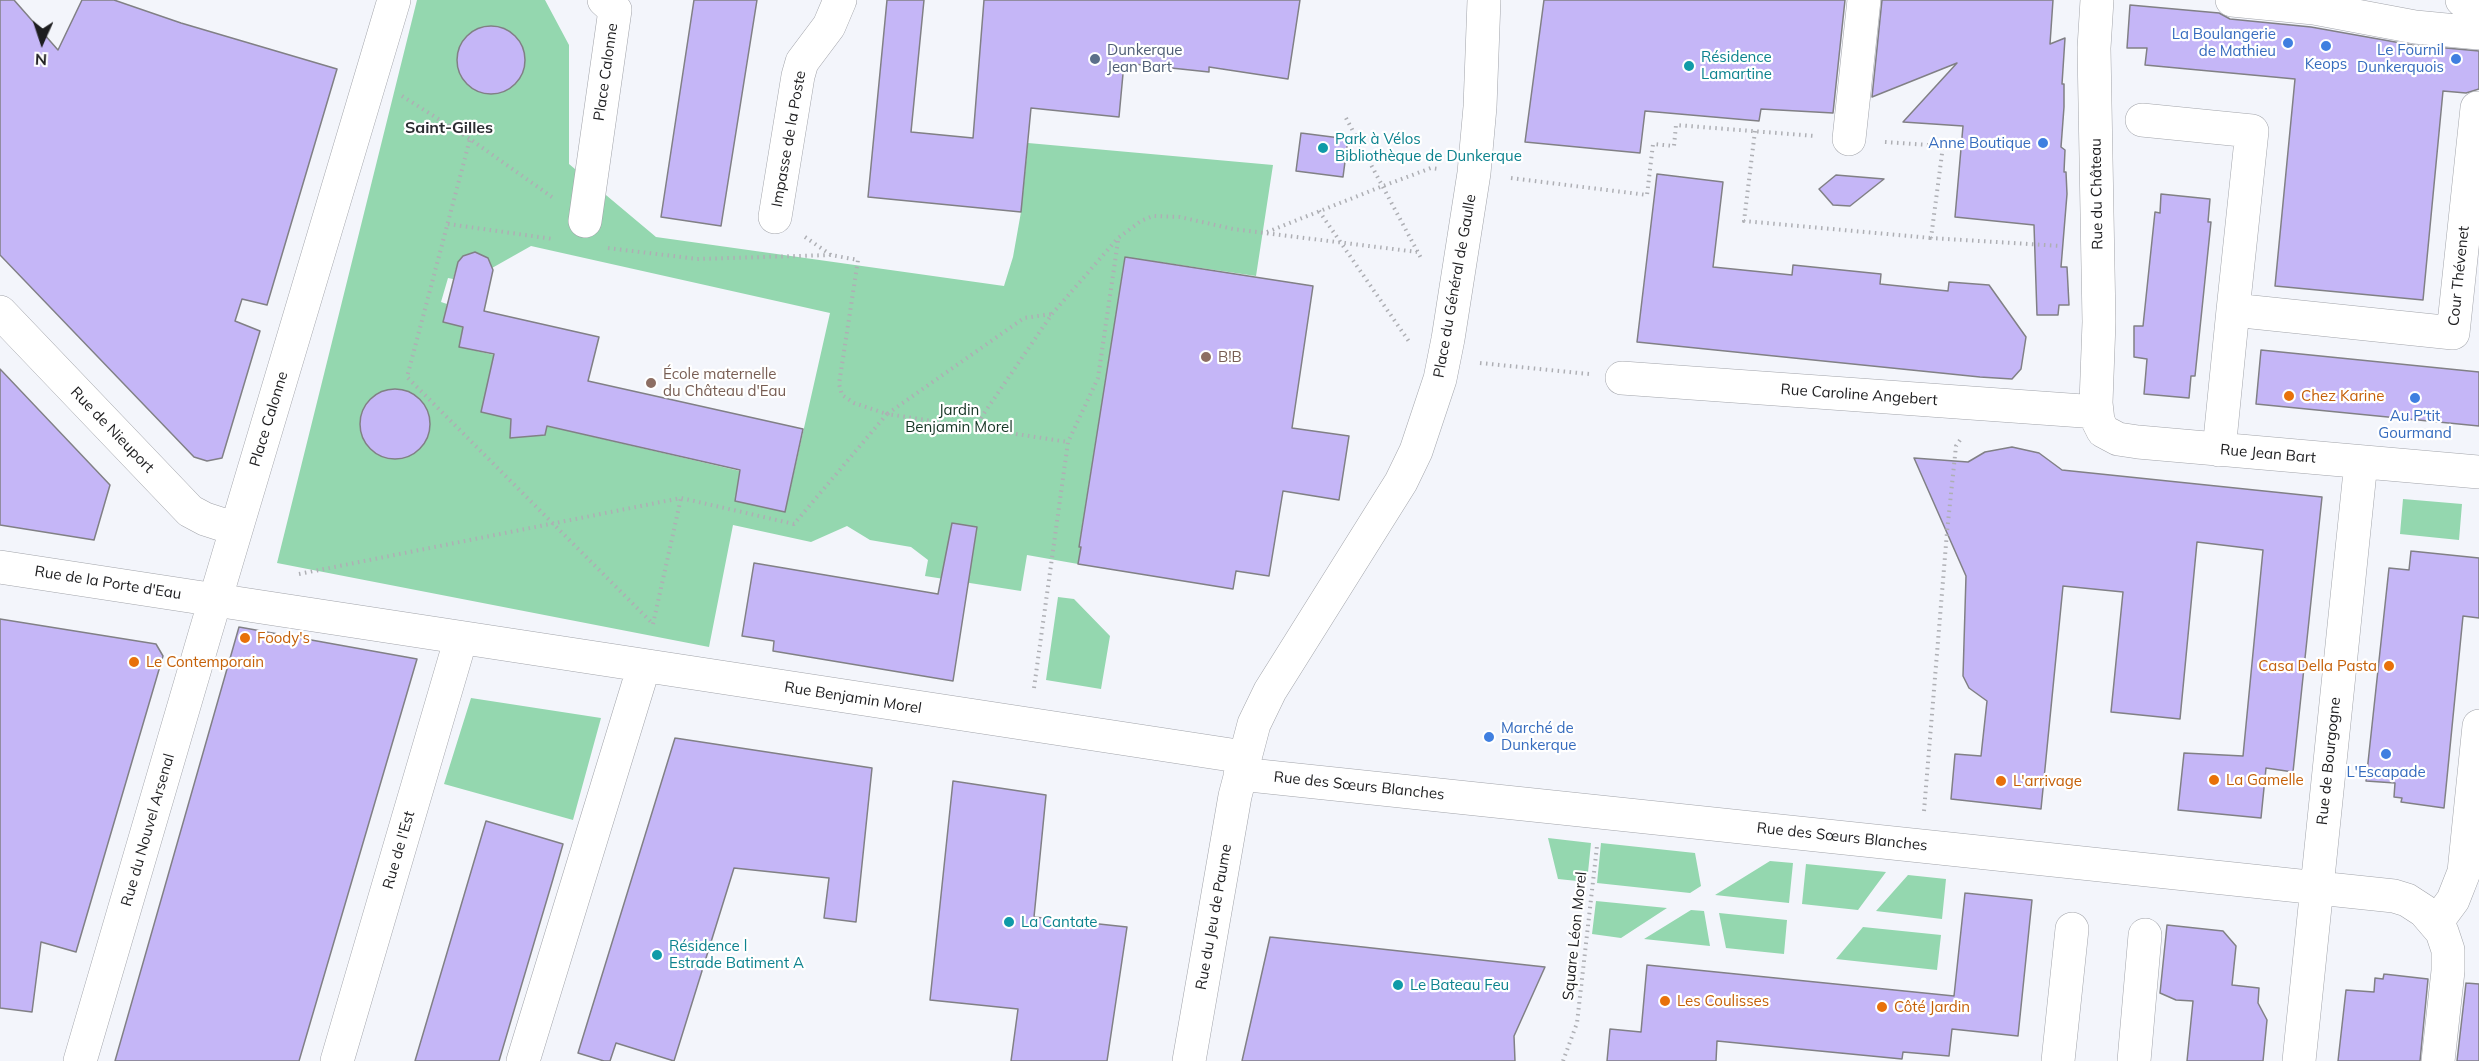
<!DOCTYPE html>
<html>
<head>
<meta charset="utf-8">
<style>
  body { margin:0 }
  #map { position:relative; width:2479px; height:1061px; overflow:hidden; background:#f3f5fb; font-family:Mulish,sans-serif }
  canvas { display:block }
  .north { position:absolute; left:12px; top:12px; width:60px; height:60px; -webkit-text-stroke:4px #fff; paint-order:stroke; rotate:183deg; font-size:16px; font-weight:700; line-height:24px; text-align:center; color:#1d1d1f }
  .north::after { content:''; display:block; margin:auto; width:21px; height:27px; background:#1d1d1f; clip-path:polygon(50% 0,100% 100%,50% 72%,0 100%) }
</style>
</head>
<body>
<div id="map">
<canvas width="2479" height="1061"></canvas>
<div class="north">N</div>
</div>
<script>
const ctx = document.querySelector('canvas').getContext('2d');
ctx.lineJoin = 'round';
function fillPath(path, color) { ctx.fillStyle = color; ctx.fill(path, 'evenodd'); }
const poly = rows => new Path2D(rows.map(r => 'M' + r).join(''));
function trace(path, color, width, dash) { ctx.strokeStyle = color; ctx.lineWidth = width; ctx.lineCap = dash ? 'butt' : 'round'; ctx.setLineDash(dash || []); ctx.stroke(path); }
function label(font, color, halo, rows, align = 'center') {
  ctx.font = font + ' Mulish,sans-serif'; ctx.lineWidth = 4.5; ctx.setLineDash([]); ctx.textBaseline = 'middle'; ctx.strokeStyle = halo; ctx.fillStyle = color; for (const [text, x, y, turn = 0] of rows) {
    ctx.save(); ctx.translate(x, y); ctx.rotate((+turn || 0) * Math.PI / 180); ctx.textAlign = isNaN(turn) ? turn : align; if (halo) ctx.strokeText(text, 0, 0); ctx.fillText(text, 0, 0); ctx.restore();
  }
}
const green = poly([
  [417,0,545,0,569,45,569,164,656,237,1004,286,1013,257,1021,212,1028,143,1273,165,1256,276,1125,257,1079,546,1081,547,1078,564,1027,555,1021,591,925,576,928,560,911,547,870,540,847,526,811,542,733,525,709,647,277,563],
  [531,246,830,313,785,512,735,501,740,471,547,426,545,435,519,437,512,419,494,355,460,347,463,327,443,322,447,304,441,302,448,278,453,279,458,262,463,256,474,253,482,255,488,259,492,268],
  [2403,499,2462,504,2459,540,2400,534],
  [1058,597,1074,599,1110,636,1101,689,1046,680],
  [471,698,601,718,573,820,444,784],
  [1548,838,1591,843,1587,882,1558,879],
  [1601,843,1695,853,1701,886,1690,893,1597,883],
  [1770,861,1793,863,1789,903,1715,895],
  [1806,864,1886,872,1858,910,1802,904],
  [1908,875,1946,879,1942,919,1876,911],
  [1596,901,1667,908,1621,938,1592,934],
  [1691,910,1704,911,1710,946,1644,939],
  [1719,913,1787,920,1784,954,1726,948],
  [1863,927,1941,935,1937,970,1836,959]
]);
const building = poly([
  [0,0,14,0,58,50,82,0,114,0,181,23,337,69,267,305,242,299,235,321,260,331,222,458,207,461,194,457,0,255,0,0],
  [694,0,757,0,721,226,661,217,694,0],
  [887,0,924,0,911,132,973,138,984,0,1300,0,1288,79,1209,67,1209,72,1124,63,1119,117,1031,108,1021,212,868,197,887,0],
  [1544,0,1845,0,1833,113,1761,109,1759,121,1645,111,1640,153,1525,142,1544,0],
  [1882,0,2053,0,2050,44,2065,38,2062,84,2064,84,2064,107,2061,147,2065,150,2064,172,2066,172,2067,194,2061,267,2067,267,2069,305,2059,305,2058,315,2037,315,2034,225,1955,217,1963,126,1903,122,1957,63,1872,97,1882,0],
  [2130,5,2219,13,2230,19,2311,27,2412,45,2479,51,2479,89,2466,93,2443,91,2423,300,2275,286,2295,79,2145,65,2147,48,2127,48,2130,5],
  '457 60a34 34 0 1 1 68 0a34 34 0 1 1-68 0Z',
  [1301,133,1348,139,1343,177,1296,171,1301,133],
  [1657,174,1723,182,1713,267,1792,275,1793,265,1881,274,1880,284,1948,291,1949,282,1989,285,2026,337,2021,369,2012,379,1980,377,1637,342,1657,174],
  [1836,175,1884,179,1850,206,1833,205,1819,189,1836,175],
  [2161,194,2210,199,2208,222,2211,222,2195,376,2191,376,2189,398,2144,394,2147,359,2134,357,2134,326,2143,326,2155,212,2160,213,2161,194],
  [475,252,488,258,493,270,484,311,599,337,588,381,803,429,785,512,735,501,740,470,547,426,545,435,510,438,511,419,481,412,494,354,459,347,463,327,443,322,458,262,463,256,475,252],
  [1125,257,1313,286,1292,428,1349,436,1339,500,1283,491,1269,576,1236,571,1233,589,1078,564,1081,547,1079,547,1125,257],
  [2261,350,2479,372,2479,426,2256,404,2261,350],
  [0,369,110,485,94,540,0,525,0,369],
  '360 424a35 35 0 1 1 70 0a35 35 0 1 1-70 0Z',
  [2012,447,2039,453,2062,470,2322,497,2293,772,2266,768,2261,818,2178,810,2184,753,2243,756,2263,550,2197,542,2180,719,2111,712,2123,592,2063,586,2041,809,1951,799,1955,754,1981,756,1987,701,1969,688,1963,676,1966,576,1914,458,1968,462,1985,452,2012,447],
  [952,523,977,527,953,681,773,651,774,641,742,636,754,563,938,594,952,523],
  [2411,551,2479,558,2479,618,2463,616,2444,808,2401,802,2402,798,2394,797,2395,783,2366,781,2389,568,2409,570,2411,551],
  [0,619,156,644,163,656,76,952,41,942,32,1012,0,1008,0,619],
  [239,627,417,659,299,1061,115,1061,239,627],
  [675,738,872,768,856,922,824,918,829,878,734,868,674,1061,616,1043,610,1061,604,1061,578,1053,675,738],
  [953,781,1046,795,1034,917,1127,927,1107,1061,1011,1061,1018,1009,930,1000,953,781],
  [486,821,563,844,553,879,499,1061,415,1061,486,821],
  [1965,893,2032,900,2018,1036,1952,1029,1949,1056,1903,1052,1902,1059,1717,1041,1716,1061,1607,1061,1610,1029,1641,1032,1647,965,1954,996,1965,893],
  [2167,925,2223,931,2236,946,2232,985,2259,988,2258,1003,2267,1020,2263,1061,2187,1061,2193,1001,2176,1000,2160,993,2167,925],
  [1270,937,1363,947,1545,967,1514,1036,1515,1061,1242,1061,1270,937],
  [2384,974,2428,979,2420,1061,2338,1061,2346,990,2374,992,2375,978,2383,979,2384,974],
  [2466,983,2479,984,2479,1061,2457,1061,2466,983]
]);
const path = poly([
  [402,96,470,139],
  [1346,118,1422,260],
  [1755,131,1744,221,1931,238],
  [1885,142,1943,146,1931,238,2061,246],
  [1511,178,1647,195,1653,144,1674,146,1676,125,1815,136],
  [552,197,470,139,407,377,653,624],
  [1319,211,1410,343],
  [448,224,553,239],
  [1267,232,1383,186,1431,168,1438,169],
  [805,237,831,255],
  [608,248,697,259,831,255,858,260,839,384,842,395,854,403,887,414,1024,318,1052,314],
  [1480,363,1589,374],
  [974,428,1052,314,1118,238,1141,221,1153,216,1180,217,1233,229,1417,252],
  [299,574,681,498,794,524,887,414,1068,442],
  [653,624,681,498],
  [1034,688,1068,442,1098,378,1118,241],
  [1924,811,1947,532,1956,446,1962,437],
  [1563,1061,1577,1023,1597,846]
]);
const minor = poly([
  [2097,0,2094,48,2099,322,2096,403,2098,421,2103,431,2118,439,2138,442,2479,472],
  [2232,0,2314,8,2415,27,2479,33],
  [2462,0,2479,2],
  [2142,120,2252,131,2233,310],
  [1849,139,1864,0],
  [775,217,798,76,802,62,829,26,840,0],
  [585,221,615,10,604,0],
  [0,312,190,511,205,519,236,529],
  [1622,378,2097,412],
  [2219,450,2233,310,2453,333,2477,108,2479,108],
  [0,567,1244,757],
  [1240,774,2394,896,2407,900,2424,911,2442,932,2448,950,2448,971,2438,1061],
  [2436,923,2453,900,2464,872,2479,726],
  [80,1061,205,634,394,0],
  [337,1061,461,638],
  [523,1061,644,666],
  [1189,1061,1235,796,1254,724,1270,691,1401,482,1416,451,1440,379,1448,339,1474,173,1480,107,1484,0],
  [2058,1061,2072,929],
  [2134,1061,2145,935],
  [2299,1061,2361,462]
]);
const markers = [
  [2288,43,6,"#3f7fe0"],
  [2326,46,6,"#3f7fe0"],
  [1095,59,6,"#5c6f8a"],
  [2456,59,6,"#3f7fe0"],
  [1689,66,6,"#0f9aa8"],
  [2043,143,6,"#3f7fe0"],
  [1323,148,6,"#0f9aa8"],
  [1206,357,6,"#8d6e63"],
  [651,383,6,"#8d6e63"],
  [2289,396,6,"#e8710a"],
  [2415,398,6,"#3f7fe0"],
  [245,638,6,"#e8710a"],
  [134,662,6,"#e8710a"],
  [2389,666,6,"#e8710a"],
  [1489,737,6,"#3f7fe0"],
  [2386,754,6,"#3f7fe0"],
  [2214,780,6,"#e8710a"],
  [2001,781,6,"#e8710a"],
  [1009,922,6,"#0f9aa8"],
  [657,955,6,"#0f9aa8"],
  [1398,985,6,"#0f9aa8"],
  [1665,1001,6,"#e8710a"],
  [1882,1007,6,"#e8710a"]
];
const shopNames = [
  ["La Boulangerie",2276,34],
  ["de Mathieu",2276,51],
  ["Le Fournil",2444,50],
  ["Dunkerquois",2444,67],
  ["Keops",2326,64,"center"],
  ["Anne Boutique",2031,143],
  ["Au P'tit",2415,416,"center"],
  ["Gourmand",2415,433,"center"],
  ["Marché de",1501,728,"left"],
  ["Dunkerque",1501,745,"left"],
  ["L'Escapade",2386,772,"center"]
];
const serviceNames = [
  ["Dunkerque",1107,50],
  ["Jean Bart",1107,67]
];
const cultureNames = [
  ["Résidence",1701,57],
  ["Lamartine",1701,74],
  ["Park à Vélos",1335,139],
  ["Bibliothèque de Dunkerque",1335,156],
  ["La Cantate",1021,922],
  ["Résidence l",669,946],
  ["Estrade Batiment A",669,963],
  ["Le Bateau Feu",1410,985]
];
const streetNames = [
  ["Place Calonne",606,72,-82],
  ["Impasse de la Poste",789,139,-80],
  ["Rue du Château",2097,194,-91],
  ["Cour Thévenet",2459,276,-84],
  ["Place du Général de Gaulle",1455,286,-80],
  ["Rue Caroline Angebert",1859,395,4],
  ["Place Calonne",269,419,-73],
  ["Rue de Nieuport",112,430,46],
  ["Rue Jean Bart",2268,454,5],
  ["Rue de la Porte d'Eau",108,583,9],
  ["Rue Benjamin Morel",853,698,9],
  ["Rue de Bourgogne",2329,761,-84],
  ["Rue des Sœurs Blanches",1359,786,6],
  ["Rue du Nouvel Arsenal",148,830,-74],
  ["Rue des Sœurs Blanches",1842,837,6],
  ["Rue de l'Est",399,850,-74],
  ["Rue du Jeu de Paume",1214,917,-80],
  ["Square Léon Morel",1575,936,-84]
];
const educationNames = [
  ["B!B",1218,357],
  ["École maternelle",663,374],
  ["du Château d'Eau",663,391]
];
const foodNames = [
  ["Chez Karine",2301,396],
  ["Foody's",257,638],
  ["Le Contemporain",146,662],
  ["Casa Della Pasta",2377,666,"right"],
  ["La Gamelle",2226,780],
  ["L'arrivage",2013,781],
  ["Les Coulisses",1677,1001],
  ["Côté Jardin",1894,1007]
];
const parkNames = [
  ["Jardin",959,410],
  ["Benjamin Morel",959,427]
];
const neighbourhoodNames = [
  ["Saint-Gilles",449,128]
];
fillPath(green, '#94d7af');
fillPath(building, '#c5b6f7');
trace(building, '#818085', 1.5);
trace(minor, '#a2a4aa', 34);
trace(path, '#aeafb4', 4, [1.5, 4.5]);
trace(minor, '#fff', 33);
for (const [x, y, r, color] of markers) { const dot = new Path2D(); dot.arc(x, y, r, 0, 2 * Math.PI); ctx.fillStyle = color; ctx.fill(dot); trace(dot, '#fff', 2); }
label('15px', '#366cbe', '#fff', shopNames, 'right');
label('15px', '#4e5e75', '#fff', serviceNames, 'left');
label('15px', '#0d838f', '#fff', cultureNames, 'left');
label('15px', '#1d1d1f', '#fff', streetNames);
label('15px', '#785e54', '#fff', educationNames, 'left');
label('15px', '#c56008', '#fff', foodNames, 'left');
label('15px', '#153524', '#fff', parkNames);
label('bold 16px', '#2c2e32', '#fff', neighbourhoodNames);
</script>
</body>
</html>
